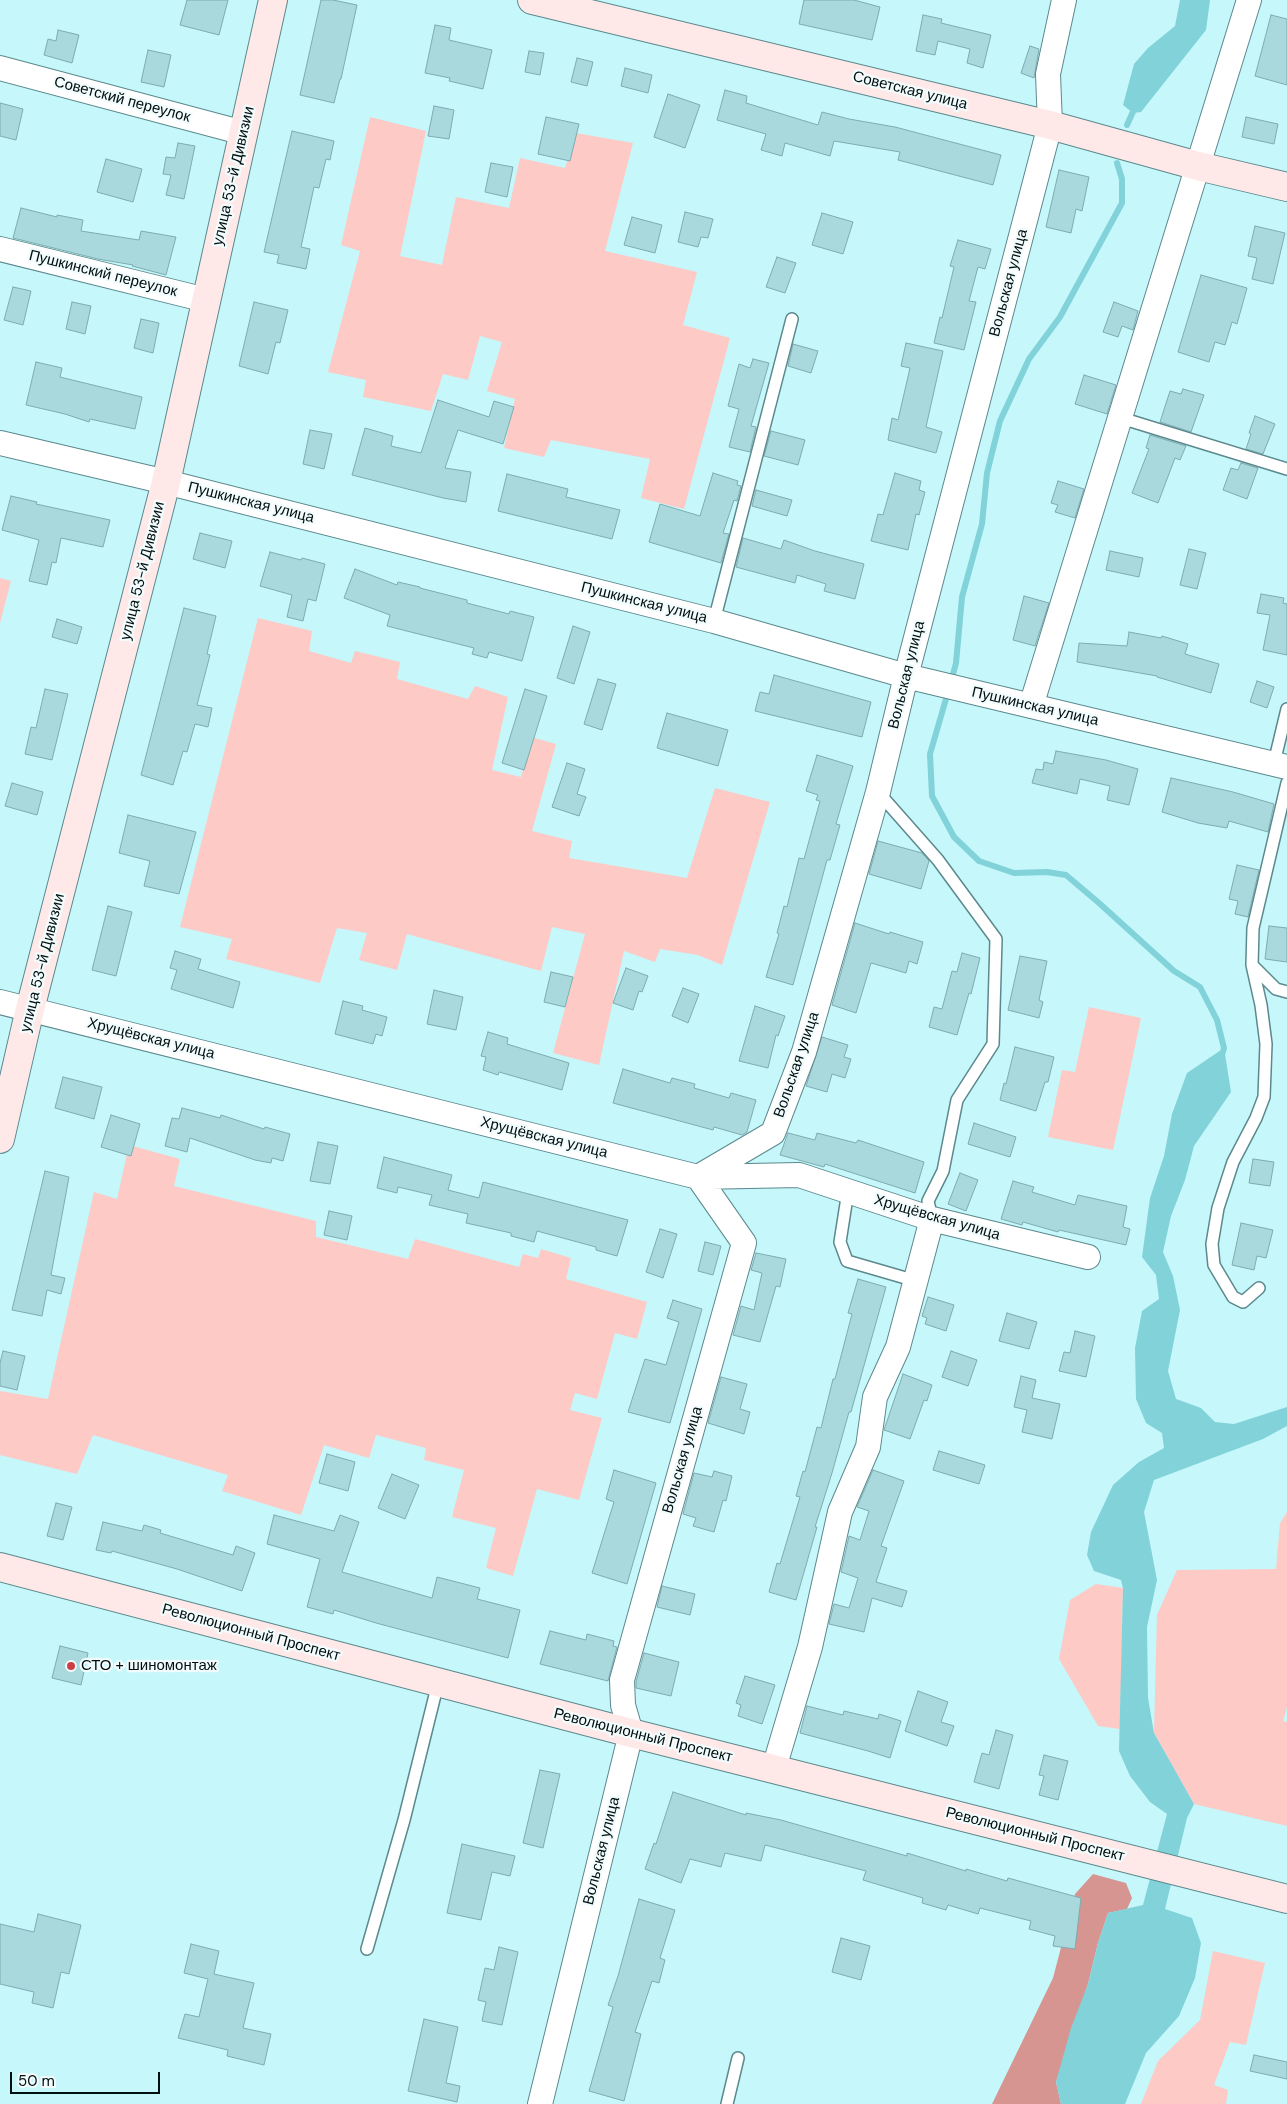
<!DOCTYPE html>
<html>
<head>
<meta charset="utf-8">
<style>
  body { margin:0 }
  #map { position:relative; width:1287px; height:2104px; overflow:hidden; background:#c6f7fb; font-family:"DM Sans",sans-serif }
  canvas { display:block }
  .scale { position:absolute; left:10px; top:2072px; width:150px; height:22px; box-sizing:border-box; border:2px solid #000f10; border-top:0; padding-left:6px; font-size:15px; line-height:18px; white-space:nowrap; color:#000f10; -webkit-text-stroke:4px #f3fcfd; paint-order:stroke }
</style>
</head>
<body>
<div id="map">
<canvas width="1287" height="2104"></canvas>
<div class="scale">50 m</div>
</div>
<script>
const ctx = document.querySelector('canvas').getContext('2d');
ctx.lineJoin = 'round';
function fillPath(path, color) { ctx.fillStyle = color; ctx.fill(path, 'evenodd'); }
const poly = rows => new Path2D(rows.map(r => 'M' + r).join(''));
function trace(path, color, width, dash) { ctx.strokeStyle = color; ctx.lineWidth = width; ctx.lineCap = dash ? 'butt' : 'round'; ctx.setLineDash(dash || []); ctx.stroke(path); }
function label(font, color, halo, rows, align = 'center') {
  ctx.font = font + ' "DM Sans",sans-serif'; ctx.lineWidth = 4.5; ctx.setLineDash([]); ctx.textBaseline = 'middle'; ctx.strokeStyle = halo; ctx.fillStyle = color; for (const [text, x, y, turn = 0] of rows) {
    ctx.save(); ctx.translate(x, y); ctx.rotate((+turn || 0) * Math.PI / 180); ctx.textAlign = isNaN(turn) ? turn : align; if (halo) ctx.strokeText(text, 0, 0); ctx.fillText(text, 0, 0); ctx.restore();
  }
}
const green = poly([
  [370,117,426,131,400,256,442,265,456,197,509,208,520,158,565,168,576,133,633,143,605,251,697,272,683,325,730,338,684,509,641,498,650,459,551,440,544,457,504,448,515,399,487,391,502,342,480,336,468,380,443,374,431,411,363,397,366,380,328,372,360,251,341,245],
  [0,578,11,581,0,623],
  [258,618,312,631,309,651,351,663,355,651,400,662,397,679,468,699,475,686,508,697,492,770,521,777,531,737,556,744,532,831,572,841,569,858,687,878,715,788,770,802,722,965,698,955,660,949,655,962,624,951,599,1065,553,1053,585,934,552,927,541,971,407,934,397,970,359,960,367,933,337,928,320,983,226,959,232,939,180,927],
  [1089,1007,1141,1018,1113,1150,1048,1137,1062,1070,1075,1072],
  [129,1145,180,1159,174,1186,316,1221,316,1237,408,1259,415,1239,519,1267,523,1254,538,1258,541,1249,571,1258,566,1279,647,1302,637,1339,615,1333,597,1399,575,1393,570,1410,602,1418,579,1500,537,1489,513,1576,486,1568,496,1528,452,1517,464,1470,424,1460,426,1448,376,1435,369,1458,324,1445,301,1515,222,1491,228,1475,93,1435,77,1474,0,1455,0,1391,48,1399,94,1192,117,1199],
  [1287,1512,1287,1707,1283,1721,1287,1722,1287,1826,1194,1804,1154,1733,1157,1615,1177,1570,1276,1569,1280,1523],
  [1096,1584,1123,1588,1120,1729,1098,1726,1059,1659,1070,1600],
  [1213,1951,1265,1963,1246,2045,1230,2042,1214,2085,1228,2090,1226,2104,1141,2104,1158,2061,1200,2020]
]);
const forest = poly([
  [1093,1874,1126,1883,1132,1898,1127,1909,1108,1913,1098,1943,1088,1984,1056,2082,1061,2104,992,2104,1053,1978,1075,1894]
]);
const water = poly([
  [1180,0,1210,0,1206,30,1141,112,1133,113,1123,105,1134,64,1148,48,1175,26],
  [1224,1048,1231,1092,1194,1146,1185,1180,1171,1216,1163,1252,1173,1276,1180,1310,1168,1371,1176,1399,1201,1408,1215,1422,1234,1424,1287,1407,1287,1426,1263,1439,1154,1480,1144,1512,1157,1580,1147,1627,1148,1698,1154,1733,1194,1804,1187,1818,1165,1909,1192,1918,1201,1943,1195,1978,1179,2016,1146,2053,1125,2104,1061,2104,1056,2082,1071,2028,1088,1984,1098,1943,1108,1913,1143,1905,1167,1814,1150,1802,1130,1776,1119,1751,1123,1588,1121,1580,1094,1571,1087,1555,1091,1532,1113,1485,1139,1462,1164,1448,1162,1433,1146,1423,1136,1399,1135,1348,1142,1311,1159,1299,1156,1275,1142,1257,1150,1198,1164,1156,1172,1114,1187,1073]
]);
const stream = poly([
  [1127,125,1136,105],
  [951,682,956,663,962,597,982,524,987,473,1000,421,1029,359,1060,317,1122,203,1122,179,1117,163],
  [948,692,930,754,932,796,954,837,979,861,1014,873,1047,872,1066,875,1099,903,1174,971,1200,987,1217,1020,1224,1048,1222,1055]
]);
const building = poly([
  [187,0,228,0,219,35,180,25,187,0],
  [321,0,333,0,357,5,341,79,340,79,334,103,300,95,321,0],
  [804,0,854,0,880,7,872,40,799,24,804,0],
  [923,15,942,19,941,23,991,35,983,68,967,63,970,49,938,41,935,55,916,51,923,15],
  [1271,15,1287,19,1287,85,1255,76,1271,15],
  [435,25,451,28,449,40,492,50,483,89,449,81,450,78,425,73,435,25],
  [58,30,79,35,72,63,44,55,48,39,56,41,58,30],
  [1030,46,1039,49,1034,78,1021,73,1030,46],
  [148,50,171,55,164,87,141,82,148,50],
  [529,51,544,53,540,75,525,72,529,51],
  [577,58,593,62,587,86,571,82,577,58],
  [625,68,652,75,648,93,621,86,625,68],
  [725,90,747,96,746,103,818,125,822,112,849,119,895,127,1001,155,993,185,898,160,900,152,834,141,830,156,785,143,782,156,761,150,766,134,717,120,725,90],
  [668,94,700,105,685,148,654,137,668,94],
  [0,103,23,109,16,140,0,136,0,103],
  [434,106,454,110,449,139,428,136,434,106],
  [546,117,579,124,570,161,538,154,546,117],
  [1246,117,1278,124,1274,144,1242,137,1246,117],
  [292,131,334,141,330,160,326,159,319,188,314,187,301,247,310,249,306,269,277,263,279,255,264,252,292,131],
  [178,143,195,146,184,199,166,195,171,175,163,174,166,157,175,158,178,143],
  [106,159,142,169,133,202,97,192,106,159],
  [491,163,513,167,507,197,485,192,491,163],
  [1059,170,1089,177,1082,211,1076,209,1071,233,1046,227,1059,170],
  [21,208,57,217,57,215,83,220,81,231,139,240,141,231,176,237,166,275,132,266,133,265,98,259,13,238,21,208],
  [685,212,713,219,708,238,701,237,698,247,678,242,685,212],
  [822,213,853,222,843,254,812,245,822,213],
  [632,217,662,225,655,253,624,245,632,217],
  [1255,226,1285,233,1273,284,1252,279,1257,258,1248,256,1255,226],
  [958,240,991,249,985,269,978,267,969,301,976,302,964,350,934,343,940,317,942,318,954,267,950,266,958,240],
  [777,257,796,263,785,293,766,287,777,257],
  [1201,275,1247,288,1237,324,1232,322,1225,345,1215,342,1209,362,1178,352,1201,275],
  [13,287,31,291,23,325,4,320,13,287],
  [72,302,91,306,85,334,66,329,72,302],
  [254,302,288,310,280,343,276,342,268,374,239,366,254,302],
  [1114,302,1138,311,1133,330,1122,326,1118,337,1103,332,1114,302],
  [141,319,159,323,153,353,134,348,141,319],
  [906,343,943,351,926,427,942,432,936,453,888,440,892,418,898,420,910,368,901,366,906,343],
  [793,344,818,351,811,373,788,366,793,344],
  [753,359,769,363,751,426,756,427,750,452,729,447,739,409,728,406,739,364,750,368,753,359],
  [36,362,62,368,60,377,142,397,135,429,90,419,89,422,65,414,26,405,36,362],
  [1084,375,1116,385,1107,414,1075,404,1084,375],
  [1183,389,1204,395,1191,432,1160,422,1170,391,1181,394,1183,389],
  [438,400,489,417,494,401,514,407,503,444,458,430,445,468,471,472,466,502,443,498,352,475,365,428,393,436,391,446,421,453,438,400],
  [1255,416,1275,424,1263,454,1246,449,1251,434,1249,433,1255,416],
  [310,430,332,434,324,469,303,464,310,430],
  [771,431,805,440,798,465,764,456,771,431],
  [1150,435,1186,446,1180,460,1175,458,1158,503,1132,493,1149,449,1146,448,1150,435],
  [1241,463,1258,468,1247,499,1223,490,1231,468,1238,470,1241,463],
  [713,473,738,481,737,485,741,486,737,501,734,500,723,533,729,534,721,563,649,542,660,504,700,516,713,473],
  [895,473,921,481,919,490,925,492,919,515,916,514,908,550,871,541,878,514,883,515,895,473],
  [507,474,568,489,566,497,620,510,612,539,498,511,507,474],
  [1058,481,1084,489,1075,518,1055,512,1058,505,1051,503,1058,481],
  [756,490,792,500,787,516,752,506,756,490],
  [11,496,37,502,36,504,110,520,103,547,61,538,56,563,52,562,47,585,29,581,39,540,2,530,11,496],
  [200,533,232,541,225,568,193,559,200,533],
  [743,538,781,549,784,540,815,551,864,564,855,599,824,591,826,584,797,575,795,583,736,567,743,538],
  [1189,549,1206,553,1197,589,1180,585,1189,549],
  [1110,551,1143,558,1139,577,1106,570,1110,551],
  [270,552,301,560,302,558,325,564,316,601,308,599,303,621,287,617,292,595,260,586,270,552],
  [355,569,397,585,398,582,420,587,420,588,467,600,467,603,509,614,510,611,534,617,522,661,489,652,487,658,472,654,474,648,387,626,390,615,344,598,355,569],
  [1261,594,1284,598,1283,603,1287,604,1287,655,1263,650,1270,615,1257,613,1261,594],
  [1024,596,1049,603,1035,646,1013,640,1024,596],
  [184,608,216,616,207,654,210,655,197,705,212,708,208,727,195,724,187,752,183,751,173,785,141,775,184,608],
  [57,619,82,627,77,644,52,637,57,619],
  [573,626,590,632,574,684,557,678,573,626],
  [1129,632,1161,638,1162,636,1188,644,1185,654,1219,664,1211,693,1157,677,1157,676,1077,662,1079,643,1127,646,1129,632],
  [774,675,871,702,862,737,755,711,760,692,769,694,774,675],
  [598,679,616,684,602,730,584,724,598,679],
  [1257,681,1274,687,1267,708,1250,702,1257,681],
  [45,689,68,694,52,760,25,754,31,727,36,728,45,689],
  [525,689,547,696,524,770,502,763,525,689],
  [667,713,728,730,718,766,657,748,667,713],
  [1056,751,1106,760,1138,769,1129,805,1107,800,1110,786,1080,779,1077,794,1032,783,1036,769,1043,770,1044,762,1053,764,1056,751],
  [817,755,853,766,836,824,840,825,830,860,827,860,793,985,766,977,779,934,777,933,784,906,787,907,799,858,804,859,820,801,816,800,818,795,806,791,817,755],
  [567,763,585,769,577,794,586,797,579,816,552,807,567,763],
  [1171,778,1233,792,1274,804,1268,832,1229,821,1227,828,1198,823,1162,812,1171,778],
  [12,783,43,792,37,815,5,806,12,783],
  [128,815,196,832,179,894,144,886,150,861,119,853,128,815],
  [878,841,922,853,929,861,921,889,869,874,878,841],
  [1237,865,1259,870,1248,917,1235,914,1238,901,1229,899,1237,865],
  [108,906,132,912,116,976,92,970,108,906],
  [855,923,889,934,890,932,923,942,917,964,909,961,906,973,871,963,856,1013,832,1005,855,923],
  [1269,926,1287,928,1287,962,1265,959,1269,926],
  [175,951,201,959,198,969,240,982,233,1008,171,989,177,970,170,968,175,951],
  [962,953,980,958,971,994,969,993,957,1035,929,1027,934,1007,942,1009,952,971,957,972,962,953],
  [1020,956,1047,961,1039,1000,1043,1002,1039,1018,1008,1010,1020,956],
  [626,968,648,976,642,992,639,991,633,1010,613,1003,626,968],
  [551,972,573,977,565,1007,544,1002,551,972],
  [683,988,699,994,688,1023,672,1016,683,988],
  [434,990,463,997,456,1030,427,1024,434,990],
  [343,1001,363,1006,362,1010,387,1017,382,1036,376,1034,373,1044,335,1034,343,1001],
  [755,1006,785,1016,778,1036,776,1035,768,1068,739,1061,755,1006],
  [488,1032,508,1038,507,1044,569,1063,562,1090,499,1072,498,1075,483,1070,486,1057,481,1056,488,1032],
  [822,1037,848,1045,844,1057,851,1059,845,1078,832,1074,827,1092,806,1086,822,1037],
  [1015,1047,1054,1057,1048,1082,1045,1082,1036,1111,1000,1100,1004,1083,1006,1084,1015,1047],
  [623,1069,670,1083,672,1078,695,1084,694,1088,729,1098,731,1093,756,1100,747,1132,742,1135,714,1127,713,1130,613,1103,623,1069],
  [63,1077,102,1087,94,1119,55,1108,63,1077],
  [182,1108,220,1118,221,1115,264,1129,265,1127,290,1134,283,1161,272,1158,271,1163,255,1160,190,1138,187,1152,165,1146,172,1118,179,1119,182,1108],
  [111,1115,140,1124,131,1156,101,1147,111,1115],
  [974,1123,1016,1137,1010,1157,968,1144,974,1123],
  [788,1133,815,1140,817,1133,856,1143,858,1140,924,1162,915,1193,825,1164,824,1167,780,1155,788,1133],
  [318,1142,338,1146,330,1184,310,1181,318,1142],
  [384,1157,452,1175,448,1190,479,1198,483,1182,628,1220,617,1256,596,1250,596,1247,537,1231,534,1242,511,1236,511,1233,466,1223,468,1214,429,1205,432,1195,398,1187,397,1193,377,1188,384,1157],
  [1253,1159,1274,1162,1270,1186,1249,1183,1253,1159],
  [45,1171,69,1177,51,1275,65,1278,61,1294,47,1290,42,1316,12,1310,45,1171],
  [960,1173,978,1180,966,1211,948,1204,960,1173],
  [1013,1181,1034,1187,1032,1192,1075,1205,1078,1195,1127,1206,1123,1227,1130,1229,1126,1245,1059,1230,1058,1232,1023,1222,1022,1225,1001,1219,1013,1181],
  [329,1211,352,1216,347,1240,324,1235,329,1211],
  [1241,1223,1273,1230,1266,1258,1257,1256,1254,1270,1232,1265,1241,1223],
  [660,1229,677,1234,663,1278,646,1272,660,1229],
  [705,1242,721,1246,713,1275,698,1271,705,1242],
  [756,1253,786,1259,780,1287,776,1286,760,1342,733,1335,741,1306,754,1310,762,1273,751,1270,756,1253],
  [858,1279,886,1287,851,1412,849,1412,832,1473,815,1527,817,1527,796,1600,769,1592,777,1563,780,1564,800,1497,796,1496,803,1471,805,1472,817,1427,821,1428,833,1379,835,1379,852,1314,848,1313,858,1279],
  [928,1297,954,1305,946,1331,925,1324,927,1318,922,1316,928,1297],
  [673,1300,702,1309,670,1423,628,1412,645,1359,666,1365,679,1322,667,1318,673,1300],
  [1007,1313,1037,1322,1029,1349,999,1341,1007,1313],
  [1075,1331,1095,1336,1086,1377,1059,1371,1064,1352,1070,1353,1075,1331],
  [3,1351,25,1356,17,1390,0,1386,0,1363,3,1351],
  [951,1351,977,1360,968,1386,942,1377,951,1351],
  [903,1374,932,1385,927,1401,924,1400,910,1439,884,1430,903,1374],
  [1021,1376,1036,1380,1032,1398,1060,1404,1052,1439,1022,1432,1027,1410,1014,1407,1021,1376],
  [721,1377,747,1384,740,1409,750,1412,744,1434,708,1423,721,1377],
  [939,1451,985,1465,979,1484,933,1470,939,1451],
  [327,1454,355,1462,348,1491,319,1483,327,1454],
  [614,1470,656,1483,627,1584,592,1573,614,1502,606,1499,614,1470],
  [873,1470,904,1481,881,1546,887,1548,876,1582,907,1591,902,1607,872,1598,864,1632,829,1624,834,1604,849,1608,858,1578,841,1572,849,1536,860,1540,869,1511,857,1507,873,1470],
  [714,1471,732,1476,726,1501,723,1500,714,1532,693,1526,696,1518,683,1514,694,1473,712,1477,714,1471],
  [392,1474,419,1485,405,1519,378,1508,392,1474],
  [56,1503,72,1507,63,1540,47,1536,56,1503],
  [274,1515,334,1531,340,1515,359,1522,342,1572,432,1598,437,1577,480,1588,477,1599,520,1610,508,1658,376,1623,334,1610,333,1614,307,1607,320,1559,267,1544,274,1515],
  [103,1522,142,1531,144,1525,161,1530,160,1533,233,1555,236,1546,255,1553,242,1591,177,1569,112,1551,111,1553,96,1550,103,1522],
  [662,1586,695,1594,690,1615,657,1607,662,1586],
  [550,1631,586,1640,587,1634,614,1641,613,1646,617,1647,608,1681,540,1664,550,1631],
  [60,1646,88,1653,81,1685,52,1678,60,1646],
  [644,1653,679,1662,671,1696,636,1688,636,1682,644,1653],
  [745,1676,775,1685,762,1724,738,1716,741,1705,736,1703,745,1676],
  [918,1691,948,1702,941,1722,954,1726,947,1746,905,1731,918,1691],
  [807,1706,843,1715,844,1711,878,1719,879,1714,901,1721,890,1758,868,1751,800,1733,807,1706],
  [996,1730,1013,1735,999,1789,974,1782,982,1753,989,1755,996,1730],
  [1044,1755,1068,1761,1058,1800,1039,1795,1044,1776,1039,1775,1044,1755],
  [540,1770,560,1774,543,1848,523,1843,540,1770],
  [673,1792,746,1815,746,1813,781,1820,907,1856,907,1853,966,1871,966,1869,1007,1881,1008,1878,1081,1898,1075,1949,1053,1946,1055,1936,1029,1929,1031,1921,980,1908,978,1914,948,1905,946,1910,922,1903,923,1898,863,1880,866,1871,765,1845,761,1861,725,1853,721,1867,690,1859,681,1883,645,1869,654,1843,656,1844,673,1792],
  [462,1844,515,1856,510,1876,492,1872,481,1920,447,1913,462,1844],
  [639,1899,675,1910,660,1958,665,1960,659,1983,652,1981,635,2032,641,2034,624,2101,589,2091,613,2007,608,2005,618,1976,639,1899],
  [38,1914,81,1925,69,1974,61,1972,53,2008,32,2003,34,1992,0,1984,0,1924,34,1932,38,1914],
  [841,1938,870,1946,861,1980,832,1972,841,1938],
  [191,1944,219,1951,214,1974,254,1983,243,2028,271,2034,264,2065,227,2056,228,2050,178,2038,185,2014,199,2017,208,1979,184,1973,191,1944],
  [499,1947,518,1952,502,2025,482,2021,486,2002,478,2000,485,1968,494,1970,499,1947],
  [424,2019,458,2027,446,2083,460,2086,457,2102,408,2091,424,2019],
  [1254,2055,1287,2062,1287,2079,1250,2071,1254,2055]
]);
const lane = poly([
  [1121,418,1287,469],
  [714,621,792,319],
  [1274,763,1287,709],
  [1287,783,1253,928,1252,965,1276,989,1287,992],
  [878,792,938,860,996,939,993,1044,957,1100,943,1171,928,1201,932,1219],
  [1252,965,1261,1005,1266,1044,1264,1097,1256,1118,1233,1162,1218,1208,1212,1244,1214,1265,1233,1297,1243,1302,1259,1288],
  [848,1191,840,1242,847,1261,916,1281],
  [367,1949,404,1820,438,1683],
  [727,2104,738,2058]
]);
const street = poly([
  [0,68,244,133],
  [0,249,206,300],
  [0,443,166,482,714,621,906,676,1287,767],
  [1031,706,1249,0],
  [0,1002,698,1177,799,1175,932,1219,1088,1257],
  [774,1768,810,1647,840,1512,868,1447,875,1397,898,1347,932,1219],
  [540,2104,631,1733,623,1705,622,1680,744,1243,698,1177,773,1133,804,1052,878,792,906,676,1050,125,1048,74,1064,0]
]);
const secondary = poly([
  [532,0,1050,125,1198,166,1287,187],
  [0,1139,30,1009,166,482,273,0],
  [0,1567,631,1733,1287,1899]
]);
const markers = [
  [71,1666,5,"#ce3f43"]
];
const streetNames = [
  ["Советская улица",910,91,14],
  ["Советский переулок",122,100,15],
  ["улица 53-й Дивизии",234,176,-77],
  ["Пушкинский переулок",103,274,14],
  ["Вольская улица",1009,283,-75],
  ["Пушкинская улица",251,503,14],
  ["улица 53-й Дивизии",143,571,-76],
  ["Пушкинская улица",644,603,14],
  ["Вольская улица",907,675,-76],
  ["Пушкинская улица",1035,707,13],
  ["улица 53-й Дивизии",43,963,-76],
  ["Хрущёвская улица",151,1039,14],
  ["Вольская улица",797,1065,-71],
  ["Хрущёвская улица",544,1138,14],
  ["Хрущёвская улица",937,1218,16],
  ["Вольская улица",683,1460,-74],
  ["Революционный Проспект",251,1633,15],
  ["Революционный Проспект",643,1736,14],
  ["Революционный Проспект",1035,1835,14],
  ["Вольская улица",602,1851,-76]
];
const poiNames = [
  ["СТО + шиномонтаж",81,1666]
];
fillPath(green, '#fdcac6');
fillPath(forest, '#d69591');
fillPath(water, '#81d2d9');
trace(stream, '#81d2d9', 6);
fillPath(building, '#a9d9dd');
trace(building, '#7dacb0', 1);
trace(lane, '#5b898d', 14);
trace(street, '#5b898d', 26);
trace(secondary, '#5b898d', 30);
trace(lane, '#fff', 11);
trace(street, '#fff', 24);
trace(secondary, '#ffe9e8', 28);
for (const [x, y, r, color] of markers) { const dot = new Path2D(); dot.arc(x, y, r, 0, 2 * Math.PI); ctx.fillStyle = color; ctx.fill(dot); trace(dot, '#f3fcfd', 2); }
label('15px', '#000f10', '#f3fcfd', streetNames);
label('15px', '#000f10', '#f3fcfd', poiNames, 'left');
</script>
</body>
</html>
